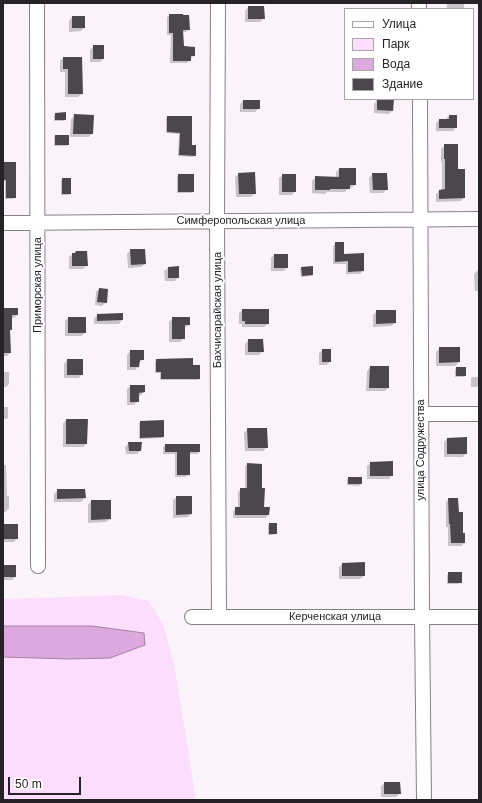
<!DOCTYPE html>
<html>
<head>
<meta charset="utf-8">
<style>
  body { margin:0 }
  #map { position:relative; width:482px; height:803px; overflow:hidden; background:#faf4fa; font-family:Helvetica,sans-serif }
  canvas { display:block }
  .frame { position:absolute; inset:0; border:4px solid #252325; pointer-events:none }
  .legend { position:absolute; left:344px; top:8px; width:130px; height:92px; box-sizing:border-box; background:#fff; border:1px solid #a8a7a8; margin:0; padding:5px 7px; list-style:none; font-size:12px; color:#252325 }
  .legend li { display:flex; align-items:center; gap:8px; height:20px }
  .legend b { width:20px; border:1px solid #a8a7a8 }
  .scale { position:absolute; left:8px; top:777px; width:73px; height:18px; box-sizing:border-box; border:2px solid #252325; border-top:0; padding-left:5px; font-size:12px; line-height:14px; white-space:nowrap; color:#252325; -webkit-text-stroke:3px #fff; paint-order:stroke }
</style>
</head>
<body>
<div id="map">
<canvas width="482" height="803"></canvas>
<div class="frame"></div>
<ul class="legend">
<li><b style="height:5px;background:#fff"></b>Улица</li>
<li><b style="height:11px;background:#fcddfd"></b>Парк</li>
<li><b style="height:11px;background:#dba9dd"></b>Вода</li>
<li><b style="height:11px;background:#4c474c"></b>Здание</li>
</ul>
<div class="scale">50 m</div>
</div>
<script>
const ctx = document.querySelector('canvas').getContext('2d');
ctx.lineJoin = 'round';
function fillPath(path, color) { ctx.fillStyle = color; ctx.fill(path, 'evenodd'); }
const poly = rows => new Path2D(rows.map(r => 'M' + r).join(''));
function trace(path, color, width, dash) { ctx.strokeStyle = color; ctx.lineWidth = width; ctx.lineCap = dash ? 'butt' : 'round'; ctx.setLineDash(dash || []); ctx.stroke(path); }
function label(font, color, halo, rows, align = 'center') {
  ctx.font = font + ' Helvetica,sans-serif'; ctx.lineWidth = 4; ctx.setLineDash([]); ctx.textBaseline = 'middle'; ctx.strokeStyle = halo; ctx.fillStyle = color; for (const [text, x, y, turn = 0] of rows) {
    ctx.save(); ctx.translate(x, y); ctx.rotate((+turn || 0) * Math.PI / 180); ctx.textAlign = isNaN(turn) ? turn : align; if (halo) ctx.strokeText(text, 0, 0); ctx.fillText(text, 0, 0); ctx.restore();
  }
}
const green = poly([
  [122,595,149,601,163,624,174,664,196,800,3,800,3,599]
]);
const water = poly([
  [3,626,92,626,144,633,145,645,110,658,70,659,3,657,3,626]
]);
const shadow = poly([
  [447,3,464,3,464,9,447,9],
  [248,7,264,18,260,22,245,22,245,11],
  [170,15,189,29,186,32,182,32,183,47,194,56,191,58,190,59,190,60,187,63,170,63,171,35,167,35,167,17],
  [72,17,84,28,81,31,69,32,69,21],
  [94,46,103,59,100,62,90,62,90,50],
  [63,58,82,94,78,97,65,97,65,72,60,72,60,61],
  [377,100,392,110,389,114,374,113,374,104],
  [243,101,259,108,255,112,240,112,240,104],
  [56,114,65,120,63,121,54,121,54,115],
  [74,116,92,133,89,137,70,137,71,119],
  [449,116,456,127,453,131,436,131,436,123,439,120,445,120],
  [168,117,191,146,195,155,193,157,178,156,179,134,166,133,166,118],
  [55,136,68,145,66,146,54,146,54,137],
  [445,145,458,170,464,198,461,201,436,202,436,194,439,191,442,190,442,162,441,162,441,149],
  [3,163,15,197,13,199,5,199,5,181,3,181],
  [339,169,355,185,351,188,349,188,345,192,327,192,325,194,312,193,312,181,316,177,336,178,336,172],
  [239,174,255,193,251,197,236,197,235,177],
  [373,174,387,189,383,193,370,193,369,178],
  [179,175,193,191,192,193,177,193,177,176],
  [283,175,295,191,292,195,279,195,279,178],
  [62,179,70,194,69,195,61,195,61,181],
  [336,243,343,255,363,271,360,274,346,274,346,264,333,264,333,246],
  [131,250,145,264,141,267,128,268,127,254],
  [73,254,87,265,83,269,69,269,69,257],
  [275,254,287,267,284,271,271,271,271,258],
  [178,267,178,277,175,281,165,281,164,271,168,268],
  [302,268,312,275,311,276,301,277,300,269],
  [478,270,479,270,479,291,475,291,474,274],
  [99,289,106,302,102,306,95,305,96,292],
  [3,309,17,315,14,318,11,318,11,329,10,331,10,353,7,356,3,356],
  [243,310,268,324,264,327,242,327,242,324,239,324,239,313],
  [377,311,395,323,391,326,373,327,373,315],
  [122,314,122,320,119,324,94,324,94,319,97,315],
  [68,318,85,332,82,336,65,336,65,321],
  [173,318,189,325,184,328,184,338,180,342,169,342,169,322],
  [249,340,263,351,259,355,245,355,245,344],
  [440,348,459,362,455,366,436,366,436,352],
  [323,350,330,362,326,365,319,365,319,353],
  [130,351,143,359,139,363,138,367,135,370,127,370,127,355],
  [67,360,82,374,79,378,64,378,64,364],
  [157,360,199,379,198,380,160,380,160,373,155,373,155,361],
  [370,367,388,388,385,391,366,391,367,371],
  [456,368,465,375,464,377,455,377,455,370],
  [3,372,9,372,9,384,6,387,3,387],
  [472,377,479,377,478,387,471,387,471,378],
  [131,386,144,392,140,396,138,396,138,401,134,405,127,405,127,389],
  [3,407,8,407,8,417,7,419,3,419],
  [66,420,86,444,83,447,63,447,63,423],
  [141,422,163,437,162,438,139,439,139,423],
  [248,429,267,447,263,451,245,451,244,433],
  [448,438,466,453,463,457,444,457,444,442],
  [129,443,140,451,137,454,126,454,125,447],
  [166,445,199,452,197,454,189,454,189,474,186,477,175,477,175,454,163,454,163,447],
  [371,463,392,475,389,479,367,479,367,466],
  [247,464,261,489,263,508,268,515,266,518,233,518,233,511,236,508,238,508,238,492,241,489,245,489,245,467],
  [3,465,6,465,7,496,9,496,9,509,5,512,3,512],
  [349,478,361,478,361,484,359,486,347,485,347,479],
  [58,490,84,490,85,498,81,502,54,502,54,494],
  [177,497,191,514,188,517,173,518,173,500],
  [449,499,458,513,464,543,461,546,448,546,448,527,446,527,446,502],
  [91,501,110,519,106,522,88,523,88,505],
  [270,524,276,533,274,535,268,535,268,525],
  [3,526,17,538,14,542,3,542],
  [342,564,364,576,360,579,339,579,339,567],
  [3,567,15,577,12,580,3,580],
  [449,573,461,582,459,584,447,584,447,575],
  [385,783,400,793,396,797,381,797,381,786]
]);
const building = poly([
  [248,6,264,6,265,19,248,19],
  [169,14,183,14,183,15,189,15,190,30,183,30,184,46,195,47,195,56,191,56,191,61,173,61,173,33,169,33],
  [72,16,85,16,85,28,72,28],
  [93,45,104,45,104,59,93,59],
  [63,57,82,57,83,94,68,94,68,69,63,69],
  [377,99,394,99,393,111,377,110],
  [243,100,260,100,260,109,243,109],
  [66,112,66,120,55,120,55,113],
  [74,114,94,115,93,134,73,134],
  [449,115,457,115,457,128,439,128,439,119,449,119],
  [167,116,192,116,192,145,196,145,196,156,179,155,180,133,167,132],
  [55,135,69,135,69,145,55,145],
  [444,144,458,144,458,169,465,169,465,198,439,199,439,190,445,189,445,159,444,159],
  [3,162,16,162,16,198,6,198,6,180,3,180],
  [339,168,356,168,356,185,350,185,350,189,330,189,330,190,315,190,315,176,339,177],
  [255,172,256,194,239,194,238,173],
  [372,173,387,173,388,190,373,190],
  [178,174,194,174,194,192,178,192],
  [282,174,296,174,296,192,282,192],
  [62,178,71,178,71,194,62,194],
  [335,242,344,242,344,254,364,253,364,271,348,272,348,261,335,262],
  [130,249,145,249,146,264,131,265],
  [76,251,87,251,88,266,72,266,72,253,75,253],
  [274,254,288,254,288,268,274,268],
  [179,266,179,278,168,278,168,267],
  [313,266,313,275,302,276,301,267],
  [99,288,108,289,107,303,97,302],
  [3,308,18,308,18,315,12,315,12,330,10,330,11,353,3,353],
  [242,309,269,309,269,324,245,324,245,321,242,321],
  [376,310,396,310,396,323,376,324],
  [123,313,123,320,97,321,97,314],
  [68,317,86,317,86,333,68,333],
  [172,317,190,317,190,325,185,325,185,339,172,339],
  [248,339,263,339,264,352,248,352],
  [439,347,460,347,460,362,439,363],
  [322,349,331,349,331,362,322,362],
  [130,350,144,350,144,360,140,360,139,367,130,367],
  [193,358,193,365,200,365,200,379,161,379,161,372,156,372,156,359],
  [67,359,83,359,83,375,67,375],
  [370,366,389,366,389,388,369,388],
  [456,367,466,367,466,376,456,376],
  [130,385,145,385,145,392,139,393,139,402,130,402],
  [66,419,88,419,87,444,66,444],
  [164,420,164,437,140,438,140,421],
  [247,428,267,428,268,448,248,448],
  [467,437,467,454,447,454,447,438],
  [128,442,142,442,141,451,129,451],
  [165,444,200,444,200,452,190,452,190,475,177,475,177,452,165,452],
  [393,461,393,476,370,476,370,462],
  [247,463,262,464,262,488,265,488,264,507,270,507,269,515,235,515,235,507,240,507,240,488,247,488],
  [348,477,362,477,362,484,348,484],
  [57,489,85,489,86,498,57,499],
  [176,496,192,496,192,514,176,515],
  [448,498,458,498,459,512,463,512,463,533,465,533,465,543,451,543,450,524,449,524],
  [91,500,111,500,111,519,91,520],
  [269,523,277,523,277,534,269,534],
  [3,524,18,524,18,539,3,539],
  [365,562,365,576,342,576,342,563],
  [3,565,16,565,16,577,3,577],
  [448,572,462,572,462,583,448,583],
  [384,782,400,782,401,794,384,794]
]);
const minor = poly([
  [37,3,38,566],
  [218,3,217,221,219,617],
  [419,3,419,9],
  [420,99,422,617,424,800],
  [3,223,479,219],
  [421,414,479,414],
  [192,617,479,617]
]);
const streetNames = [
  ["Симферопольская улица",241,221],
  ["Приморская улица",38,285,-90],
  ["Бахчисарайская улица",218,310,-90],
  ["улица Содружества",421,450,-90],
  ["Керченская улица",335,617]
];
fillPath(green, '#fcddfd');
fillPath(water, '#dba9dd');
trace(water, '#a481a6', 1);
fillPath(shadow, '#0003');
fillPath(building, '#4c474c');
trace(minor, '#858085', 16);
trace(minor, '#fff', 14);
label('11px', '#252325', '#fff', streetNames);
</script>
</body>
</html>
